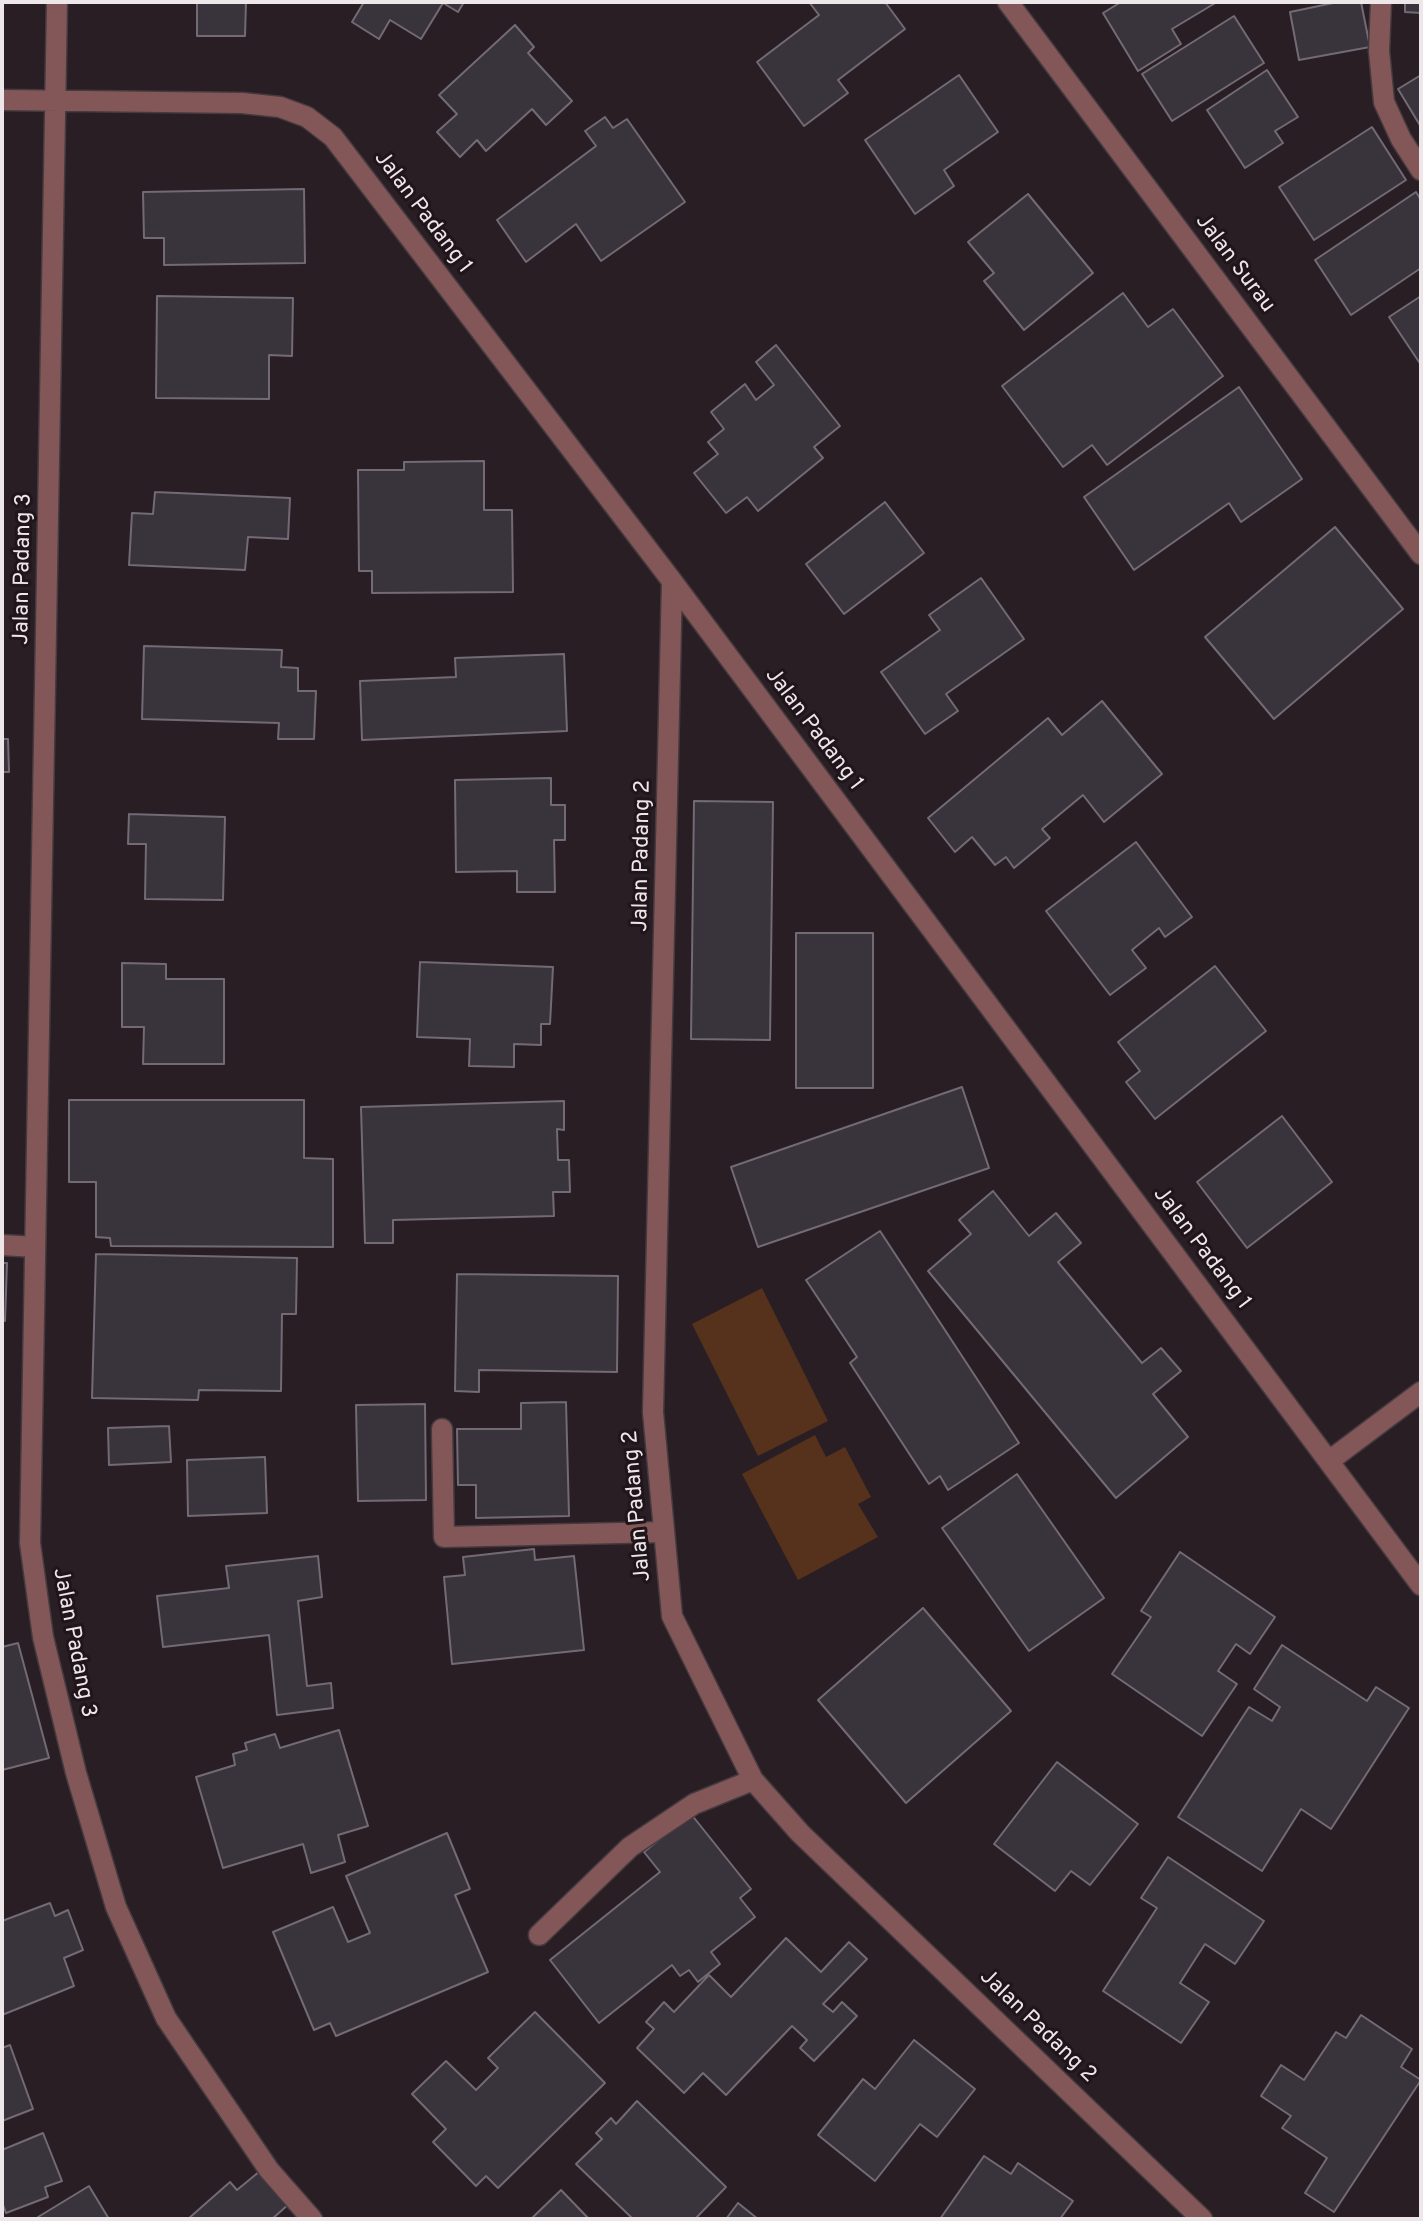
<!DOCTYPE html>
<html>
<head>
<meta charset="utf-8">
<style>
  body { margin:0 }
  #map { position:relative; width:1423px; height:2221px; overflow:hidden; background:#291e23; font-family:Overpass,sans-serif }
  canvas { display:block }
  .frame { position:absolute; inset:0; border:4px solid #eee7ea; pointer-events:none }
</style>
</head>
<body>
<div id="map">
<canvas width="1423" height="2221"></canvas>
<div class="frame"></div>
</div>
<script>
const ctx = document.querySelector('canvas').getContext('2d');
ctx.lineJoin = 'round';
function fillPath(path, color) { ctx.fillStyle = color; ctx.fill(path, 'evenodd'); }
const poly = rows => new Path2D(rows.map(r => 'M' + r).join(''));
function trace(path, color, width, dash) { ctx.strokeStyle = color; ctx.lineWidth = width; ctx.lineCap = dash ? 'butt' : 'round'; ctx.setLineDash(dash || []); ctx.stroke(path); }
function label(font, color, halo, rows, align = 'center') {
  ctx.font = font + ' Overpass,sans-serif'; ctx.lineWidth = 6; ctx.setLineDash([]); ctx.textBaseline = 'middle'; ctx.strokeStyle = halo; ctx.fillStyle = color; for (const [text, x, y, turn = 0] of rows) {
    ctx.save(); ctx.translate(x, y); ctx.rotate((+turn || 0) * Math.PI / 180); ctx.textAlign = isNaN(turn) ? turn : align; if (halo) ctx.strokeText(text, 0, 0); ctx.fillText(text, 0, 0); ctx.restore();
  }
}
const green = poly([
  [762,1288,828,1421,758,1456,692,1324],
  [815,1435,826,1457,845,1447,871,1497,858,1504,878,1537,798,1580,742,1474]
]);
const building = poly([
  [197,2,246,2,245,36,197,36,197,2],
  [364,2,464,2,458,12,443,3,421,39,390,20,379,39,352,22,364,2],
  [809,2,885,2,905,29,838,80,848,93,804,126,757,62,819,15,809,2],
  [1121,2,1217,2,1172,29,1181,44,1138,71,1103,13,1121,2],
  [1338,2,1361,2,1370,47,1299,60,1290,12,1338,2],
  [1405,2,1421,2,1421,13,1405,12,1405,2],
  [1234,16,1264,63,1172,121,1142,74,1234,16],
  [515,25,534,47,528,53,572,101,546,125,532,109,486,151,477,140,460,157,437,132,457,114,439,95,515,25],
  [1267,70,1298,117,1275,131,1283,143,1245,168,1207,110,1267,70],
  [959,75,998,132,944,170,954,186,915,214,865,140,959,75],
  [1421,75,1421,127,1398,89,1421,75],
  [605,117,613,128,627,119,685,202,601,261,576,224,526,262,497,220,596,146,585,131,605,117],
  [1372,127,1406,180,1314,240,1279,187,1372,127],
  [304,189,305,263,164,265,164,238,144,238,143,192,304,189],
  [1416,192,1421,200,1421,268,1351,315,1315,260,1416,192],
  [1028,194,1093,273,1024,330,984,281,994,273,968,242,1028,194],
  [1123,293,1148,327,1173,309,1223,376,1107,465,1092,445,1063,467,1002,386,1123,293],
  [157,296,293,298,292,356,269,355,269,399,156,398,157,296],
  [1421,296,1421,365,1389,317,1421,296],
  [776,345,840,426,814,447,823,458,758,511,747,497,726,513,694,473,718,454,708,442,724,429,711,412,745,384,756,400,774,385,756,362,776,345],
  [1239,387,1302,479,1241,522,1229,503,1134,570,1084,497,1239,387],
  [484,461,484,510,512,510,513,592,372,593,372,571,359,571,358,470,404,470,404,462,484,461],
  [155,492,290,498,288,539,248,537,245,570,129,565,132,513,153,514,155,492],
  [885,502,924,553,844,614,806,564,885,502],
  [1335,527,1403,609,1274,719,1205,637,1335,527],
  [981,578,1024,639,946,694,958,711,925,734,881,672,940,630,929,615,981,578],
  [144,646,282,650,281,667,298,668,298,691,316,691,314,739,278,739,279,723,142,719,144,646],
  [564,654,567,731,362,740,360,681,456,677,455,658,564,654],
  [1102,701,1162,774,1104,822,1083,795,1042,829,1050,838,1014,868,1006,857,995,865,972,837,955,852,928,818,1048,718,1062,735,1102,701],
  [2,739,8,739,9,772,2,772,2,739],
  [551,778,551,805,565,805,565,840,554,840,555,892,517,892,517,871,456,872,455,780,551,778],
  [694,801,773,802,770,1040,691,1039,694,801],
  [129,814,225,817,223,900,145,899,146,844,128,844,129,814],
  [1136,842,1192,917,1165,937,1159,928,1132,950,1146,968,1110,995,1046,911,1136,842],
  [796,933,873,933,873,1088,796,1088,796,933],
  [420,962,553,967,550,1024,541,1024,541,1045,514,1044,514,1067,469,1066,470,1039,417,1037,420,962],
  [122,963,166,964,166,979,224,979,224,1064,143,1064,144,1027,122,1027,122,963],
  [1215,966,1266,1031,1155,1119,1126,1082,1140,1071,1118,1042,1215,966],
  [962,1087,989,1168,758,1247,731,1167,962,1087],
  [69,1100,304,1100,304,1158,333,1159,333,1247,111,1246,110,1238,96,1237,96,1182,69,1182,69,1100],
  [564,1101,564,1130,557,1129,558,1160,569,1160,570,1192,553,1192,554,1216,393,1220,393,1243,365,1243,361,1107,564,1101],
  [1282,1116,1332,1182,1247,1248,1197,1182,1282,1116],
  [993,1191,1029,1236,1056,1213,1081,1243,1058,1262,1142,1363,1161,1348,1181,1371,1153,1394,1188,1437,1116,1498,928,1271,971,1234,959,1220,993,1191],
  [880,1231,1019,1443,948,1490,940,1476,929,1484,850,1363,857,1357,806,1280,880,1231],
  [96,1254,297,1258,296,1314,282,1314,281,1391,199,1390,198,1400,92,1398,96,1254],
  [2,1263,7,1263,5,1321,2,1320,2,1263],
  [457,1274,618,1276,617,1372,479,1370,479,1392,455,1391,457,1274],
  [566,1402,569,1516,476,1518,476,1485,458,1485,457,1429,521,1429,521,1403,566,1402],
  [425,1404,426,1500,358,1501,356,1405,425,1404],
  [169,1426,171,1462,109,1465,108,1428,169,1426],
  [265,1457,267,1513,188,1516,187,1460,265,1457],
  [1017,1474,1104,1598,1029,1651,942,1528,1017,1474],
  [534,1549,535,1560,574,1556,584,1650,452,1664,444,1577,465,1575,463,1557,534,1549],
  [1180,1552,1275,1617,1250,1654,1236,1644,1218,1671,1237,1684,1202,1736,1112,1674,1151,1617,1141,1611,1180,1552],
  [318,1556,322,1597,298,1601,307,1686,331,1683,333,1708,277,1715,269,1635,163,1647,157,1596,229,1588,226,1566,318,1556],
  [923,1608,1011,1711,906,1803,818,1700,923,1608],
  [18,1643,49,1758,2,1770,2,1647,18,1643],
  [1282,1645,1367,1701,1376,1687,1409,1708,1331,1829,1301,1809,1262,1871,1178,1817,1249,1707,1272,1721,1280,1707,1254,1689,1282,1645],
  [339,1730,368,1826,338,1835,345,1862,311,1873,303,1844,223,1868,196,1777,235,1765,233,1754,247,1750,245,1743,275,1734,280,1748,339,1730],
  [1057,1762,1138,1824,1090,1885,1071,1871,1055,1891,994,1844,1057,1762],
  [691,1814,751,1889,740,1898,755,1917,711,1952,720,1964,698,1982,689,1970,680,1976,672,1965,599,2023,550,1960,660,1872,644,1852,691,1814],
  [447,1833,470,1889,455,1895,488,1972,336,2036,330,2023,314,2030,273,1932,333,1907,348,1942,370,1933,346,1876,447,1833],
  [1168,1857,1264,1921,1235,1964,1205,1944,1180,1983,1209,2002,1181,2043,1103,1991,1157,1908,1141,1898,1168,1857],
  [50,1903,55,1916,68,1910,83,1950,64,1958,74,1986,2,2015,2,1921,50,1903],
  [786,1938,821,1972,849,1942,867,1959,823,2004,833,2012,842,2002,857,2016,814,2061,800,2048,807,2040,792,2026,726,2095,703,2073,684,2093,637,2048,654,2029,646,2022,664,2002,674,2012,709,1975,731,1997,786,1938],
  [535,2012,605,2083,498,2188,486,2176,476,2186,433,2142,446,2129,412,2094,446,2061,476,2090,498,2068,488,2058,535,2012],
  [1361,2015,1412,2049,1401,2067,1421,2080,1334,2212,1305,2193,1327,2158,1282,2128,1291,2116,1261,2096,1281,2065,1304,2080,1336,2032,1346,2038,1361,2015],
  [914,2040,975,2089,937,2137,920,2124,875,2181,818,2135,863,2079,875,2089,914,2040],
  [10,2045,33,2109,2,2121,2,2048,10,2045],
  [637,2101,726,2187,695,2219,633,2219,576,2164,602,2139,596,2133,611,2118,616,2124,637,2101],
  [43,2133,62,2181,45,2187,48,2197,6,2213,2,2202,2,2150,43,2133],
  [984,2156,1011,2174,1018,2163,1073,2201,1060,2219,940,2219,984,2156],
  [260,2171,289,2204,272,2219,188,2219,230,2182,237,2190,260,2171],
  [89,2186,109,2219,40,2219,38,2217,89,2186],
  [561,2190,589,2219,531,2219,561,2190],
  [738,2203,758,2219,726,2219,738,2203]
]);
const minor = poly([
  [57,2,30,1543,43,1637,76,1773,116,1907,166,2018,269,2170,312,2219],
  [1008,2,1421,554],
  [1381,2,1379,51,1384,102,1401,139,1421,170],
  [2,100,242,103,280,107,307,117,333,137,672,581,1421,1585],
  [672,581,653,1412,672,1616,753,1780,800,1833,1202,2219],
  [2,1245,35,1247],
  [442,1429,444,1537,664,1532],
  [1329,1461,1421,1392],
  [539,1935,630,1847,694,1804,753,1780]
]);
const streetNames = [
  ["Jalan Padang 1",422,213,53],
  ["Jalan Surau",1234,264,53],
  ["Jalan Padang 3",24,569,-89],
  ["Jalan Padang 1",813,730,53],
  ["Jalan Padang 2",643,856,-89],
  ["Jalan Padang 1",1201,1249,53],
  ["Jalan Padang 2",638,1506,-95],
  ["Jalan Padang 3",73,1643,79],
  ["Jalan Padang 2",1037,2027,44]
];
fillPath(green, '#56321c');
fillPath(building, '#39333c');
trace(building, '#726a75', 2);
trace(minor, '#453a3f', 23);
trace(minor, '#835757', 20);
label('22px', '#eee7ea', '#1f151a', streetNames);
</script>
</body>
</html>
